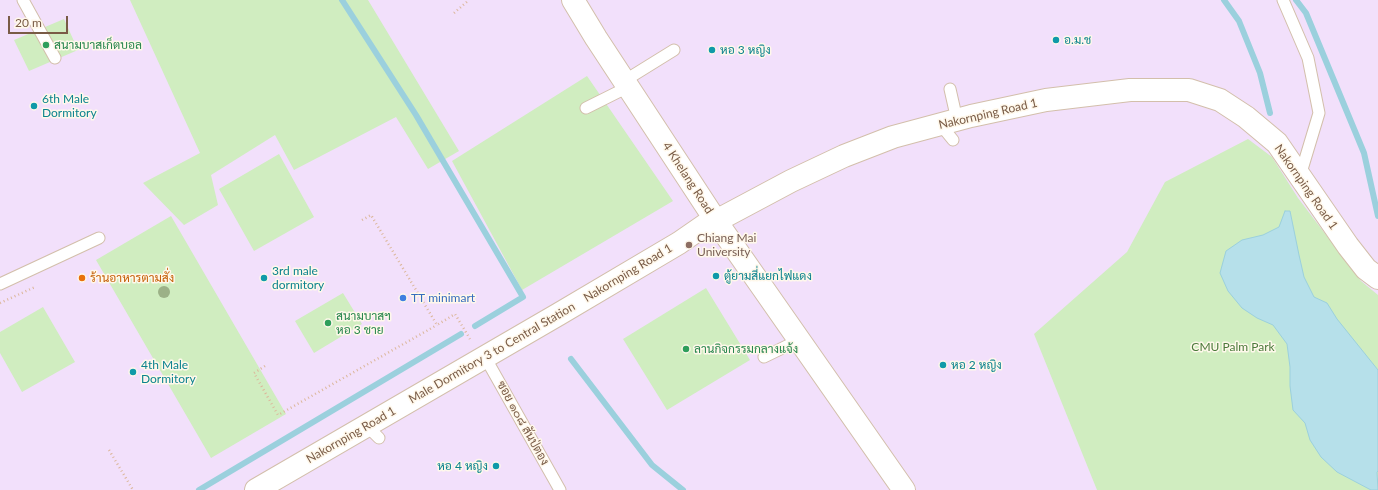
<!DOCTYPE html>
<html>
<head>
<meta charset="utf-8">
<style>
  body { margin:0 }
  #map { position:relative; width:1378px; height:490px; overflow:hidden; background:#fef5e3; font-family:Lato,sans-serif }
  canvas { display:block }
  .scale { position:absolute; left:8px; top:16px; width:60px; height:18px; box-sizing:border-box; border:2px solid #795b46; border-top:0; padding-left:5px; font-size:12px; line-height:14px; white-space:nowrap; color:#795b46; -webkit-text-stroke:3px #fff8eb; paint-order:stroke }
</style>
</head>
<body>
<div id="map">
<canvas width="1378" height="490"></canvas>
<div class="scale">20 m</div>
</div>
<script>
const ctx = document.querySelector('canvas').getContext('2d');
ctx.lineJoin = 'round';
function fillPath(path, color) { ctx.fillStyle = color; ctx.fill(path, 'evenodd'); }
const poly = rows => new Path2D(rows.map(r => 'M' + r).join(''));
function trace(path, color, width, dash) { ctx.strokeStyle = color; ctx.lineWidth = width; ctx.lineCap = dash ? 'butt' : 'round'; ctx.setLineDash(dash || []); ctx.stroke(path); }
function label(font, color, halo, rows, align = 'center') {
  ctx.font = font + ' Lato,Sarabun,sans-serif'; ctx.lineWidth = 3; ctx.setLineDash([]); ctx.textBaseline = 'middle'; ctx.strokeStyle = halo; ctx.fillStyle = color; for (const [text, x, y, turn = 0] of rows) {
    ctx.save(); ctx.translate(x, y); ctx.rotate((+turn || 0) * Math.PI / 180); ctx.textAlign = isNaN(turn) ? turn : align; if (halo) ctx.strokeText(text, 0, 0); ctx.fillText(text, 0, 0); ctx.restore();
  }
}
const education = poly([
  [0,0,1378,0,1378,490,0,490]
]);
const green = poly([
  [130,0,368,0,459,151,428,169,396,117,294,170,275,135,211,175,218,205,184,225,143,183,200,153],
  [64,19,78,50,29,71,14,40],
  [587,76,673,201,522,290,452,161],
  [1248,139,1272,157,1298,198,1361,281,1378,295,1378,490,1097,490,1034,334,1127,252,1165,182],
  [279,154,314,217,254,251,219,189],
  [171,216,286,414,211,458,96,260],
  [706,288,750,360,667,410,623,339],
  [343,293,362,324,314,353,295,321],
  [43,307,75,362,22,392,0,353,0,332]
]);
const water = poly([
  [1285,211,1290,211,1299,255,1304,277,1314,297,1327,303,1337,319,1378,370,1378,471,1377,472,1378,490,1371,490,1337,472,1321,457,1310,440,1305,423,1293,410,1290,386,1290,367,1287,344,1273,325,1257,318,1242,308,1228,291,1220,273,1226,251,1242,240,1263,235,1279,227,1285,211]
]);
const stream = poly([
  [342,0,416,115,523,297,475,326],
  [1224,0,1239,21,1260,73,1270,113],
  [1296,0,1306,13,1364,153,1378,216],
  [571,359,652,465,683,490],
  [199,490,461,334]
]);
const path = poly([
  [454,13,469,0],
  [362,220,371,215,437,325,455,314,470,339],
  [0,303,35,287],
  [265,366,254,373,278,415,437,325],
  [109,450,133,490]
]);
const lane = poly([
  [23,0,55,58],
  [1283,0,1308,58,1319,113,1300,176],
  [626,84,624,81,674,50],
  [950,89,957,120,961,119],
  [586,108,628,87,630,90],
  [938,125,940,124,953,140],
  [0,284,99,238],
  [764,357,799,340,797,337],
  [483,358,485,357,560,490],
  [370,424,367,426,379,438]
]);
const street = poly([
  [573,0,596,38,716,221,904,490],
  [256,490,559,314,679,243,705,225,716,221,791,181,844,156,893,137,971,116,1046,100,1130,90,1189,90,1220,100,1246,117,1277,143,1348,246,1366,269,1378,278]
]);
const trees = [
  [164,292]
];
const markers = [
  [1056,40,4,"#0f9aa8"],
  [46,45,4,"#2e9e5b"],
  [712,50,4,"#0f9aa8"],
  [34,106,4,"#0f9aa8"],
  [689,245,4,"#8d6e63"],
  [716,276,4,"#0f9aa8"],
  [82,278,4,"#e8710a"],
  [264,278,4,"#0f9aa8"],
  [403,298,4,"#3f7fe0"],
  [328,323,4,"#2e9e5b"],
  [686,349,4,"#2e9e5b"],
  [943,365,4,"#0f9aa8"],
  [133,372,4,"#0f9aa8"],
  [496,466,4,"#0f9aa8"]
];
const cultureNames = [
  ["อ.ม.ช",1064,40],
  ["หอ 3 หญิง",720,50],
  ["6th Male",42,99],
  ["Dormitory",42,113],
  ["3rd male",272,271],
  ["dormitory",272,285],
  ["ตู้ยามสี่แยกไฟแดง",724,276],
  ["4th Male",141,365],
  ["Dormitory",141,379],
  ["หอ 2 หญิง",951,365],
  ["หอ 4 หญิง",488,466,"right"]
];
const leisureNames = [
  ["สนามบาสเก็ตบอล",54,45],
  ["สนามบาสฯ",336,316],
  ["หอ 3 ชาย",336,330],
  ["ลานกิจกรรมกลางแจ้ง",694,349]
];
const streetNames = [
  ["Nakornping Road 1",988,114,-13],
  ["4 Khelang Road",688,178,57],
  ["Nakornping Road 1",1306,187,55],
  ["Nakornping Road 1",628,273,-31],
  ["Male Dormitory 3 to Central Station",492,353,-30],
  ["ซอย ๑๐๘ สันป่ตอง",523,423,61],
  ["Nakornping Road 1",351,435,-30]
];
const educationNames = [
  ["Chiang Mai",697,238],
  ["University",697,252]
];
const foodNames = [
  ["ร้านอาหารตามสั่ง",90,278]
];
const shopNames = [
  ["TT minimart",411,298]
];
const parkNames = [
  ["CMU Palm Park",1233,347]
];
fillPath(education, '#f2e0fb');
fillPath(green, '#d0edc0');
fillPath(water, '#b6e0ea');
trace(water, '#9bd0dd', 1);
trace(stream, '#9bd0dd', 6);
trace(lane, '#d3bfab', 13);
trace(street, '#d3bfab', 24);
trace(path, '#dcb79b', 2.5, [1, 3]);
trace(lane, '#fff', 11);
trace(street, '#fff', 22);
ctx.fillStyle = '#9cb187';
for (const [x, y] of trees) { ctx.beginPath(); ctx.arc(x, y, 6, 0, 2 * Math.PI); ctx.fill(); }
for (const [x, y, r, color] of markers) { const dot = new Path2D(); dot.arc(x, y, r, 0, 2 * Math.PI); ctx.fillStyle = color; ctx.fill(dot); trace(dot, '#fff8eb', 1.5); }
label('12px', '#0d838f', '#fff8eb', cultureNames, 'left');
label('12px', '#27864d', '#fff8eb', leisureNames, 'left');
label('12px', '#795b46', '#fff8eb', streetNames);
label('12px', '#785e54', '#fff8eb', educationNames, 'left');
label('12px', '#c56008', '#fff8eb', foodNames, 'left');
label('12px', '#366cbe', '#fff8eb', shopNames, 'left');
label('12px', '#4b7a3b', '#fff8eb', parkNames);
</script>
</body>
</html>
